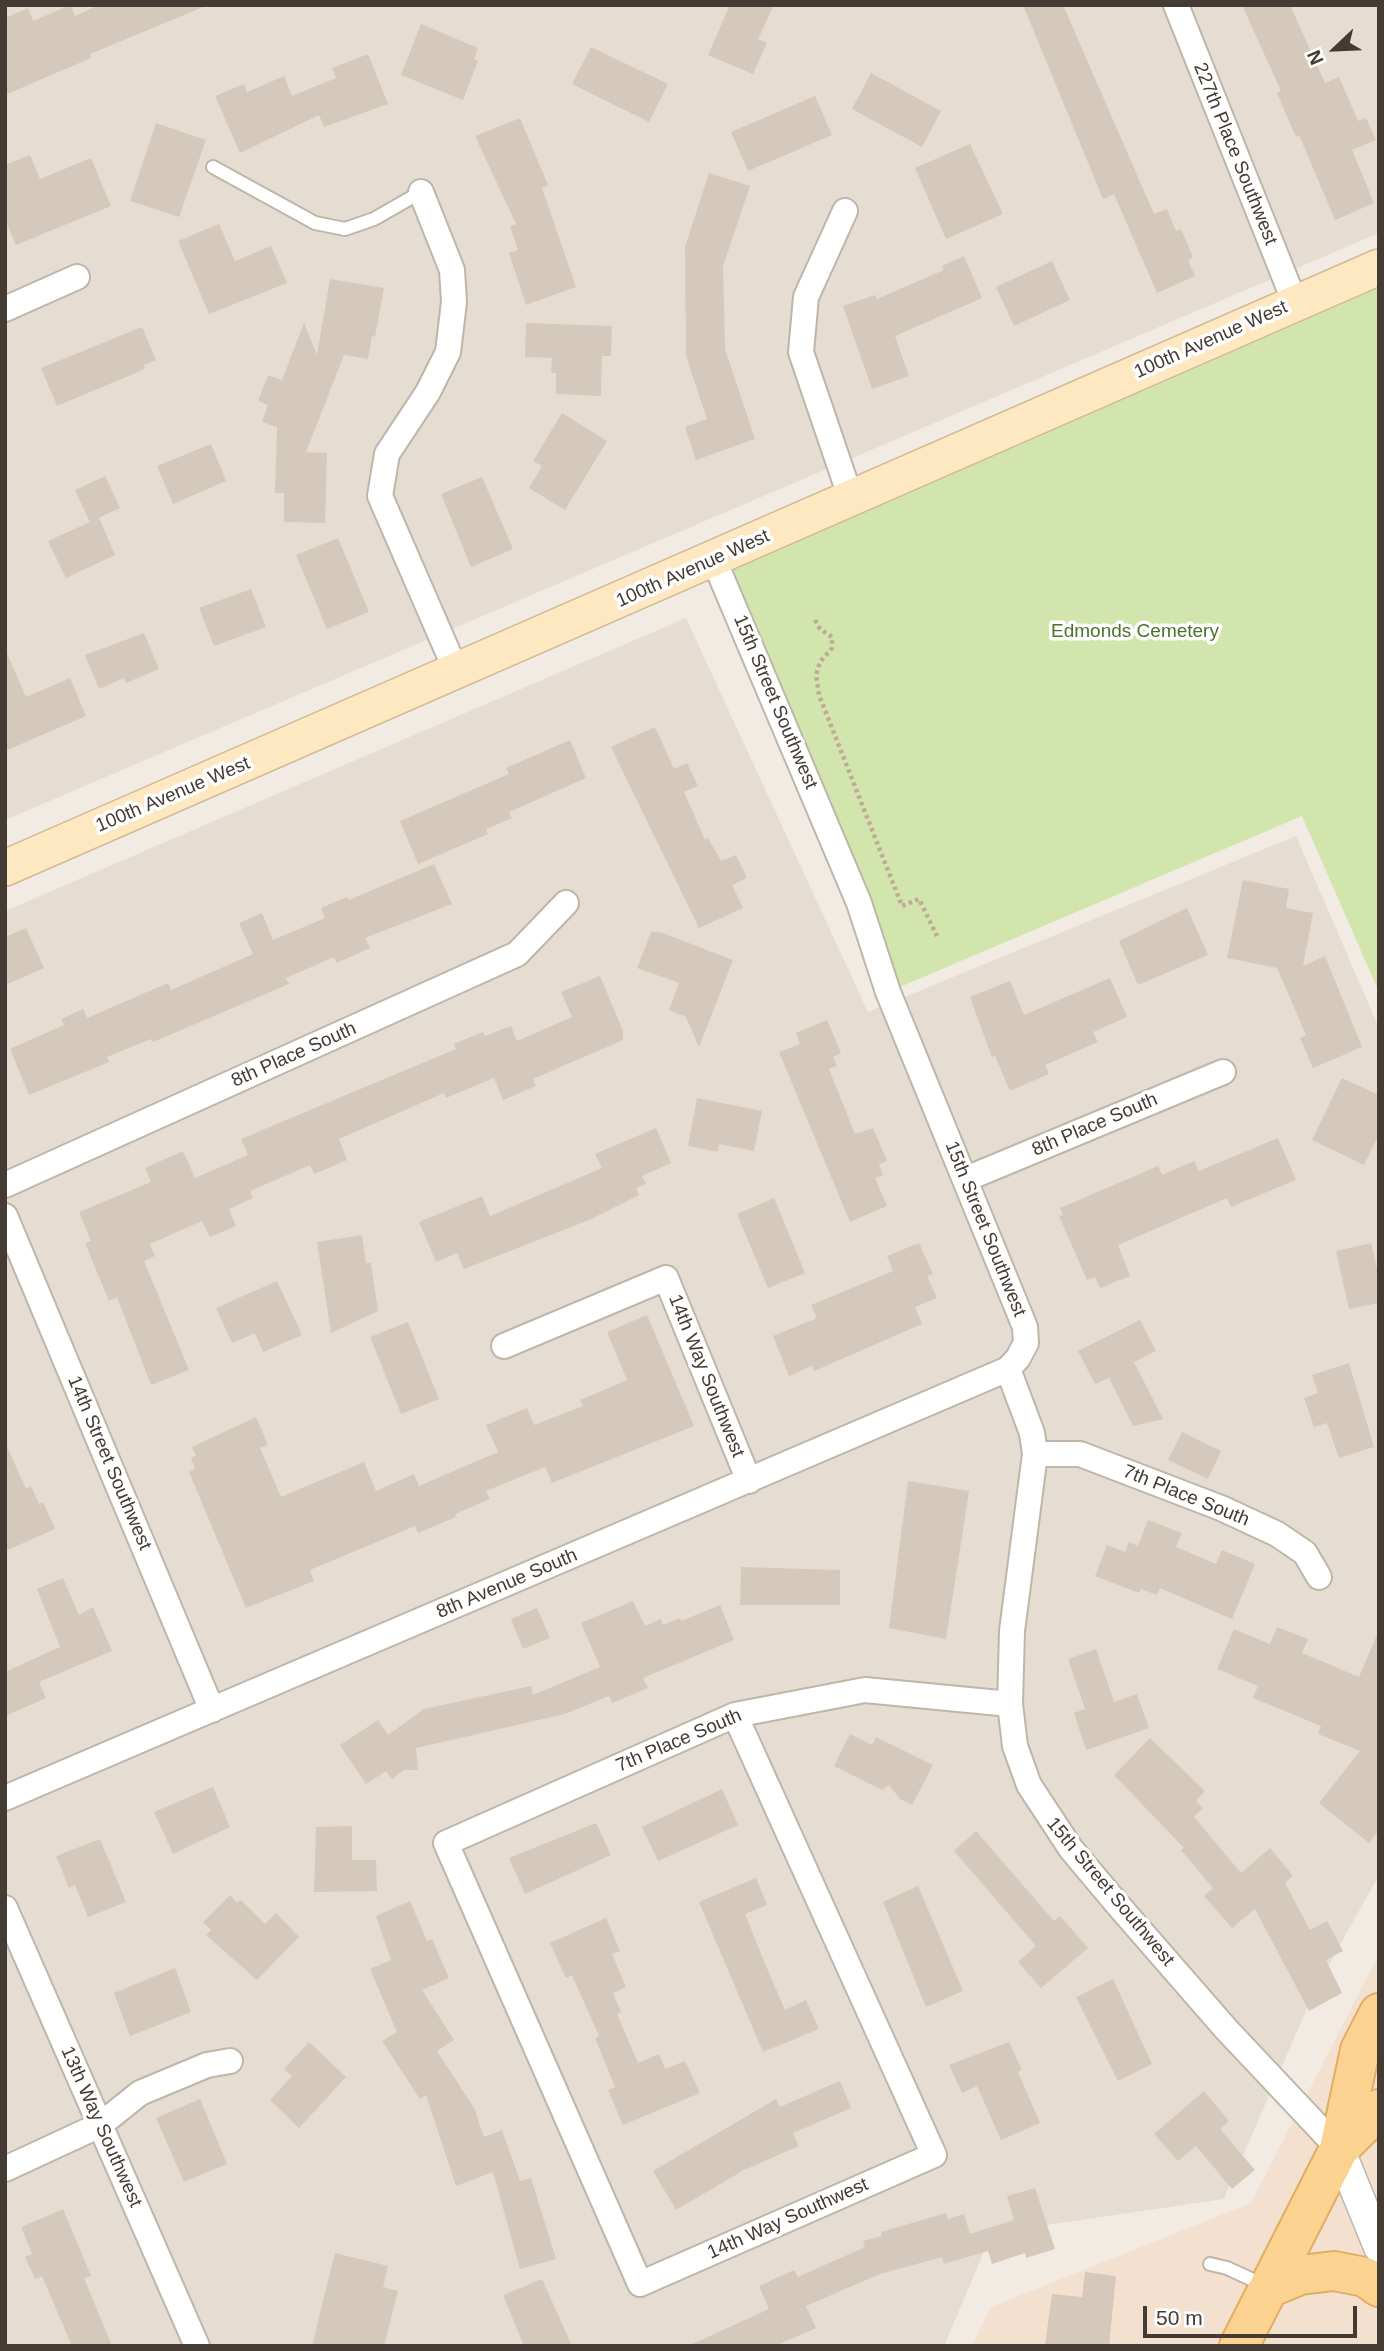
<!DOCTYPE html>
<html>
<head>
<meta charset="utf-8">
<style>
  body { margin:0 }
  #map { position:relative; width:1384px; height:2351px; overflow:hidden; background:#f1ebe3; font-family:Arial,sans-serif }
  canvas { display:block }
  .frame { position:absolute; inset:0; border:7px solid #433b34; pointer-events:none }
  .north { position:absolute; left:1300px; top:14px; width:70px; height:70px; -webkit-text-stroke:5px #fff; paint-order:stroke; rotate:247deg; font-size:19px; font-weight:700; line-height:28px; text-align:center; color:#433b34 }
  .north::after { content:''; display:block; margin:auto; width:24px; height:32px; background:#433b34; clip-path:polygon(50% 0,100% 100%,50% 72%,0 100%) }
  .scale { position:absolute; left:1143px; top:2306px; width:214px; height:32px; box-sizing:border-box; border:4px solid #433b34; border-top:0; padding-left:9px; font-size:21px; line-height:24px; white-space:nowrap; color:#433b34; -webkit-text-stroke:5px #fff; paint-order:stroke }
</style>
</head>
<body>
<div id="map">
<canvas width="1384" height="2351"></canvas>
<div class="frame"></div>
<div class="north">N</div>
<div class="scale">50 m</div>
</div>
<script>
const ctx = document.querySelector('canvas').getContext('2d');
ctx.lineJoin = 'round';
function fillPath(path, color) { ctx.fillStyle = color; ctx.fill(path, 'evenodd'); }
const poly = rows => new Path2D(rows.map(r => 'M' + r).join(''));
function trace(path, color, width, dash) { ctx.strokeStyle = color; ctx.lineWidth = width; ctx.lineCap = dash ? 'butt' : 'round'; ctx.setLineDash(dash || []); ctx.stroke(path); }
function label(font, color, halo, rows, align = 'center') {
  ctx.font = font + ' Arial,sans-serif'; ctx.lineWidth = 7; ctx.setLineDash([]); ctx.textBaseline = 'middle'; ctx.strokeStyle = halo; ctx.fillStyle = color; for (const [text, x, y, turn = 0] of rows) {
    ctx.save(); ctx.translate(x, y); ctx.rotate((+turn || 0) * Math.PI / 180); ctx.textAlign = isNaN(turn) ? turn : align; if (halo) ctx.strokeText(text, 0, 0); ctx.fillText(text, 0, 0); ctx.restore();
  }
}
const residential = poly([
  [5,5,1379,5,1379,233,5,820],
  [686,618,868,1012,1296,836,1379,1028,1379,1875,1316,1988,1224,2199,992,2233,944,2346,5,2346,5,911]
]);
const commercial = poly([
  [1379,1954,1379,2346,972,2346,991,2307,1251,2203]
]);
const green = poly([
  [1379,268,1379,992,1302,816,888,992,714,560]
]);
const building = poly([
  [70,5,75,16,99,5,208,5,90,54,91,58,5,95,5,18,28,8,33,21],
  [730,5,774,5,758,39,767,43,753,74,708,55],
  [1023,5,1063,5,1154,214,1167,209,1176,231,1181,229,1193,257,1188,260,1195,276,1157,293,1114,194,1103,199],
  [1242,5,1290,5,1325,83,1339,77,1358,121,1366,118,1376,140,1352,150,1374,203,1335,220,1299,135,1296,137,1277,93,1281,91],
  [421,24,478,48,474,59,478,61,463,100,401,75],
  [591,47,668,84,649,122,572,84],
  [368,54,388,104,324,127,319,115,240,153,215,96,244,84,247,92,284,76,292,96,336,78,332,68],
  [871,73,941,111,922,147,852,109],
  [815,96,832,135,748,171,731,132],
  [520,118,548,185,542,188,576,287,526,305,509,253,518,250,510,226,516,224,475,136],
  [156,123,206,140,179,217,130,201],
  [970,144,1003,214,946,239,915,168],
  [30,155,40,179,91,158,111,206,16,245,5,219,5,165],
  [709,173,750,186,723,266,725,349,755,439,696,460,685,427,707,419,686,356,685,247],
  [219,224,235,261,271,246,287,283,209,314,178,241],
  [964,256,982,298,895,336,909,376,872,389,843,306,875,295,877,299,944,270,942,266],
  [1052,261,1070,300,1014,326,996,287],
  [330,279,384,288,375,337,372,336,368,359,344,355,306,452,327,453,325,523,284,522,284,493,275,493,277,427,262,422,268,405,258,401,268,375,282,380,304,323,317,355],
  [526,323,612,326,611,356,602,356,601,396,556,394,556,373,551,373,552,358,525,357],
  [142,327,156,360,144,365,145,369,57,406,41,368],
  [562,413,607,441,565,510,529,488,542,466,533,461],
  [211,444,226,481,173,504,157,466],
  [105,476,120,508,90,522,75,490],
  [482,477,513,549,471,567,441,494],
  [99,518,115,555,66,578,48,541],
  [338,538,369,612,327,629,296,555],
  [251,589,266,627,214,646,199,608],
  [144,633,159,669,126,683,124,678,99,689,85,655],
  [5,649,26,697,70,678,86,716,5,751],
  [655,727,674,769,687,763,698,786,684,792,705,840,708,838,721,861,736,855,747,878,732,885,743,908,699,928,611,747],
  [570,740,586,778,509,812,512,818,486,829,488,834,418,864,400,821,509,774,506,768],
  [434,864,452,904,365,938,370,948,337,963,334,957,286,978,289,984,153,1042,151,1039,107,1057,109,1062,29,1095,10,1049,64,1025,61,1019,83,1009,87,1018,168,983,171,990,253,954,239,923,262,913,273,940,325,918,321,908,347,897,349,900],
  [1243,880,1289,889,1286,908,1313,913,1303,966,1325,956,1362,1047,1313,1068,1300,1038,1306,1035,1277,968,1227,958],
  [1187,908,1208,955,1138,985,1119,941],
  [26,928,44,968,5,985,5,937],
  [651,932,660,932,733,960,699,1047,686,1017,669,1010,679,983,637,968],
  [600,976,623,1031,623,1040,533,1079,536,1086,503,1100,494,1078,446,1098,444,1093,339,1139,347,1160,314,1174,310,1165,250,1191,253,1198,229,1209,236,1226,210,1237,202,1221,150,1244,155,1256,144,1261,189,1370,151,1385,117,1297,109,1301,85,1243,91,1241,79,1212,151,1182,145,1168,183,1151,195,1178,248,1155,241,1139,456,1049,454,1044,483,1032,485,1036,511,1026,517,1041,572,1017,561,992],
  [1110,978,1127,1017,1093,1032,1098,1042,1045,1065,1049,1074,1010,1091,995,1056,992,1057,970,997,1010,981,1024,1015],
  [827,1020,841,1053,833,1057,837,1066,829,1069,855,1134,873,1128,887,1161,879,1164,883,1175,875,1178,887,1206,850,1222,779,1052,800,1044,796,1033],
  [1342,1078,1379,1095,1379,1134,1364,1165,1312,1140],
  [697,1098,762,1111,754,1151,719,1144,718,1152,688,1146],
  [656,1128,671,1163,642,1176,646,1184,636,1188,639,1195,589,1220,464,1269,457,1253,436,1262,419,1222,482,1196,490,1216,602,1168,595,1154],
  [1278,1138,1296,1180,1231,1207,1227,1198,1118,1245,1130,1276,1100,1288,1095,1277,1087,1280,1059,1216,1063,1215,1060,1208,1158,1166,1162,1175,1194,1161,1199,1171],
  [774,1198,805,1273,768,1288,737,1214],
  [362,1235,366,1263,371,1263,378,1311,331,1333,317,1242],
  [919,1243,933,1274,927,1276,937,1298,915,1307,922,1324,814,1371,812,1366,789,1376,773,1336,817,1318,811,1305,893,1271,887,1256],
  [1371,1243,1379,1277,1379,1303,1349,1309,1336,1251],
  [277,1281,302,1335,263,1352,255,1333,232,1343,216,1308],
  [647,1315,694,1426,552,1483,545,1467,486,1491,490,1499,455,1514,456,1517,418,1533,415,1526,310,1570,314,1581,246,1608,189,1472,195,1469,191,1458,196,1456,192,1447,256,1417,268,1445,260,1448,281,1497,364,1462,376,1491,414,1474,419,1486,498,1452,486,1425,527,1408,534,1425,583,1406,580,1400,627,1380,607,1332],
  [1140,1320,1156,1351,1134,1362,1163,1419,1133,1426,1109,1378,1095,1384,1078,1351],
  [408,1322,439,1399,401,1414,370,1337],
  [1349,1363,1374,1447,1339,1458,1327,1423,1314,1427,1304,1398,1318,1393,1312,1375],
  [1182,1432,1221,1451,1208,1479,1168,1460],
  [5,1442,26,1489,31,1486,39,1504,43,1502,55,1529,5,1551],
  [908,1481,969,1491,946,1639,889,1628],
  [1148,1520,1182,1533,1176,1547,1216,1564,1222,1550,1255,1564,1232,1619,1160,1588,1157,1595,1141,1589,1139,1593,1095,1576,1107,1545,1125,1552,1129,1542,1138,1546],
  [741,1567,840,1570,840,1605,740,1605],
  [63,1578,79,1615,93,1607,112,1651,39,1682,46,1698,5,1716,5,1672,60,1647,37,1589],
  [633,1601,645,1626,661,1619,663,1625,680,1618,681,1621,720,1605,734,1640,643,1678,648,1688,612,1703,609,1696,565,1714,416,1748,418,1770,404,1770,392,1779,386,1771,366,1784,340,1745,378,1720,388,1735,424,1709,531,1686,533,1695,600,1667,581,1623],
  [537,1608,550,1638,523,1649,511,1619],
  [1277,1627,1308,1639,1302,1653,1359,1677,1379,1630,1379,1830,1369,1843,1319,1803,1360,1751,1318,1734,1321,1726,1253,1698,1258,1686,1217,1669,1234,1629,1270,1644],
  [1096,1649,1114,1702,1137,1694,1149,1728,1086,1750,1074,1713,1085,1709,1068,1659],
  [850,1734,872,1745,876,1737,933,1765,912,1805,900,1799,889,1785,882,1790,834,1766],
  [1150,1738,1205,1791,1196,1801,1203,1808,1194,1817,1241,1873,1270,1848,1293,1876,1285,1883,1310,1930,1327,1921,1343,1951,1326,1960,1342,1993,1309,2011,1255,1909,1232,1928,1204,1896,1213,1888,1181,1850,1184,1848,1114,1775],
  [213,1787,230,1827,173,1854,154,1812],
  [722,1789,738,1825,658,1861,642,1827],
  [596,1823,611,1855,525,1894,509,1858],
  [352,1826,352,1860,376,1860,377,1891,314,1892,316,1827],
  [976,1831,1054,1921,1060,1916,1088,1948,1041,1988,1018,1962,1036,1946,954,1851],
  [100,1839,126,1902,88,1917,75,1885,69,1888,56,1856],
  [756,1878,767,1905,745,1914,766,1966,785,2010,806,2000,819,2029,763,2052,699,1902],
  [918,1886,963,1991,926,2007,883,1902],
  [230,1895,237,1903,241,1900,265,1924,276,1913,299,1937,257,1980,206,1935,211,1930,203,1922],
  [410,1901,427,1941,432,1939,449,1978,422,1990,454,2040,437,2051,474,2108,484,2137,502,2130,520,2181,531,2178,556,2259,520,2269,493,2172,456,2186,426,2095,420,2099,382,2041,397,2032,370,1969,391,1960,376,1916],
  [606,1918,620,1951,612,1954,626,1987,613,1993,621,2012,617,2014,638,2063,659,2054,665,2069,685,2061,700,2093,623,2125,608,2090,615,2087,595,2038,599,2036,572,1975,566,1978,550,1943],
  [175,1968,191,2012,130,2036,114,1993],
  [1113,1979,1152,2064,1118,2081,1076,1997],
  [309,2042,346,2077,299,2128,270,2100,292,2076,284,2069],
  [1009,2042,1022,2070,1018,2072,1040,2123,1001,2140,977,2086,962,2093,949,2065],
  [840,2081,851,2108,793,2133,799,2146,744,2170,676,2210,653,2171,776,2099,780,2107],
  [1204,2091,1229,2121,1220,2129,1255,2170,1232,2189,1196,2146,1178,2161,1154,2134],
  [200,2099,227,2164,184,2182,156,2118],
  [1035,2188,1055,2249,1026,2258,1025,2253,992,2264,988,2251,944,2264,942,2257,880,2274,806,2306,816,2328,775,2346,688,2346,769,2309,759,2286,794,2270,798,2277,865,2247,863,2241,882,2236,881,2232,946,2213,948,2219,964,2214,970,2234,1014,2220,1007,2196],
  [63,2209,91,2276,84,2278,112,2346,72,2346,42,2276,35,2279,25,2257,32,2254,21,2227],
  [335,2253,388,2266,383,2287,398,2291,384,2346,312,2346],
  [1085,2272,1116,2276,1109,2346,1045,2345,1052,2294,1082,2297],
  [542,2279,572,2346,524,2346,503,2295]
]);
const path = poly([
  [815,620,820,629,832,637,832,648,820,662,816,675,819,695,902,906,919,899,937,936]
]);
const service = poly([
  [213,167,315,223,345,229,374,219,421,192],
  [1210,2264,1227,2268,1266,2286]
]);
const minor = poly([
  [1176,5,1295,303],
  [421,192,452,270,454,302,448,352,428,392,387,454,380,496,457,673],
  [845,211,806,297,801,352,851,499],
  [5,309,77,277],
  [966,1179,1223,1072],
  [5,1185,517,954,566,903],
  [5,1216,212,1710],
  [504,1346,666,1278,749,1481],
  [1008,1369,1032,1433,1035,1454,1012,1631,1010,1704,1015,1746,1029,1785,1071,1849,1118,1905,1226,2029,1339,2149],
  [1035,1454,1080,1454,1221,1508,1277,1534,1305,1553,1319,1577],
  [735,1715,934,2155,640,2284,446,1843,735,1715,865,1690,1010,1704],
  [5,1798,1008,1369,1018,1358,1026,1343,1025,1327,888,992,859,903,714,560],
  [5,1908,197,2346],
  [5,2169,100,2125,140,2093,207,2065,230,2061]
]);
const tertiary = poly([
  [1339,2149,1379,2247]
]);
const secondary = poly([
  [5,868,1379,267]
]);
const primary = poly([
  [1339,2149,1379,2109],
  [1269,2288,1300,2275,1334,2271,1365,2277,1379,2287],
  [1239,2346,1339,2149,1360,2050,1379,2013]
]);
const streetNames = [
  ["227th Place Southwest",1235,154,68],
  ["100th Avenue West",1211,340,-24],
  ["100th Avenue West",693,569,-24],
  ["15th Street Southwest",775,702,67],
  ["100th Avenue West",173,795,-23],
  ["8th Place South",294,1055,-24],
  ["8th Place South",1095,1125,-23],
  ["15th Street Southwest",985,1229,68],
  ["14th Way Southwest",706,1376,68],
  ["14th Street Southwest",109,1463,67],
  ["7th Place South",1186,1496,22],
  ["8th Avenue South",507,1584,-23],
  ["7th Place South",679,1741,-23],
  ["15th Street Southwest",1110,1892,50],
  ["13th Way Southwest",101,2127,66],
  ["14th Way Southwest",788,2219,-24]
];
const parkNames = [
  ["Edmonds Cemetery",1135,632]
];
fillPath(residential, '#e5ddd1');
fillPath(commercial, '#f4e0ce');
fillPath(green, '#d2e5ac');
fillPath(building, '#d5c9bc');
trace(service, '#bfb5a9', 16);
trace(minor, '#bfb5a9', 28);
trace(tertiary, '#bfb5a9', 33);
trace(secondary, '#d1ba94', 38);
trace(primary, '#e0ad62', 42);
trace(path, '#beac98', 4.5, [3.5, 3.5]);
trace(service, '#fff', 12);
trace(minor, '#fff', 24);
trace(tertiary, '#fff', 30);
trace(secondary, '#fde8c1', 35);
trace(primary, '#fcd291', 38);
label('19px', '#433b34', '#fff', streetNames);
label('19px', '#4d7329', '#fff', parkNames);
</script>
</body>
</html>
